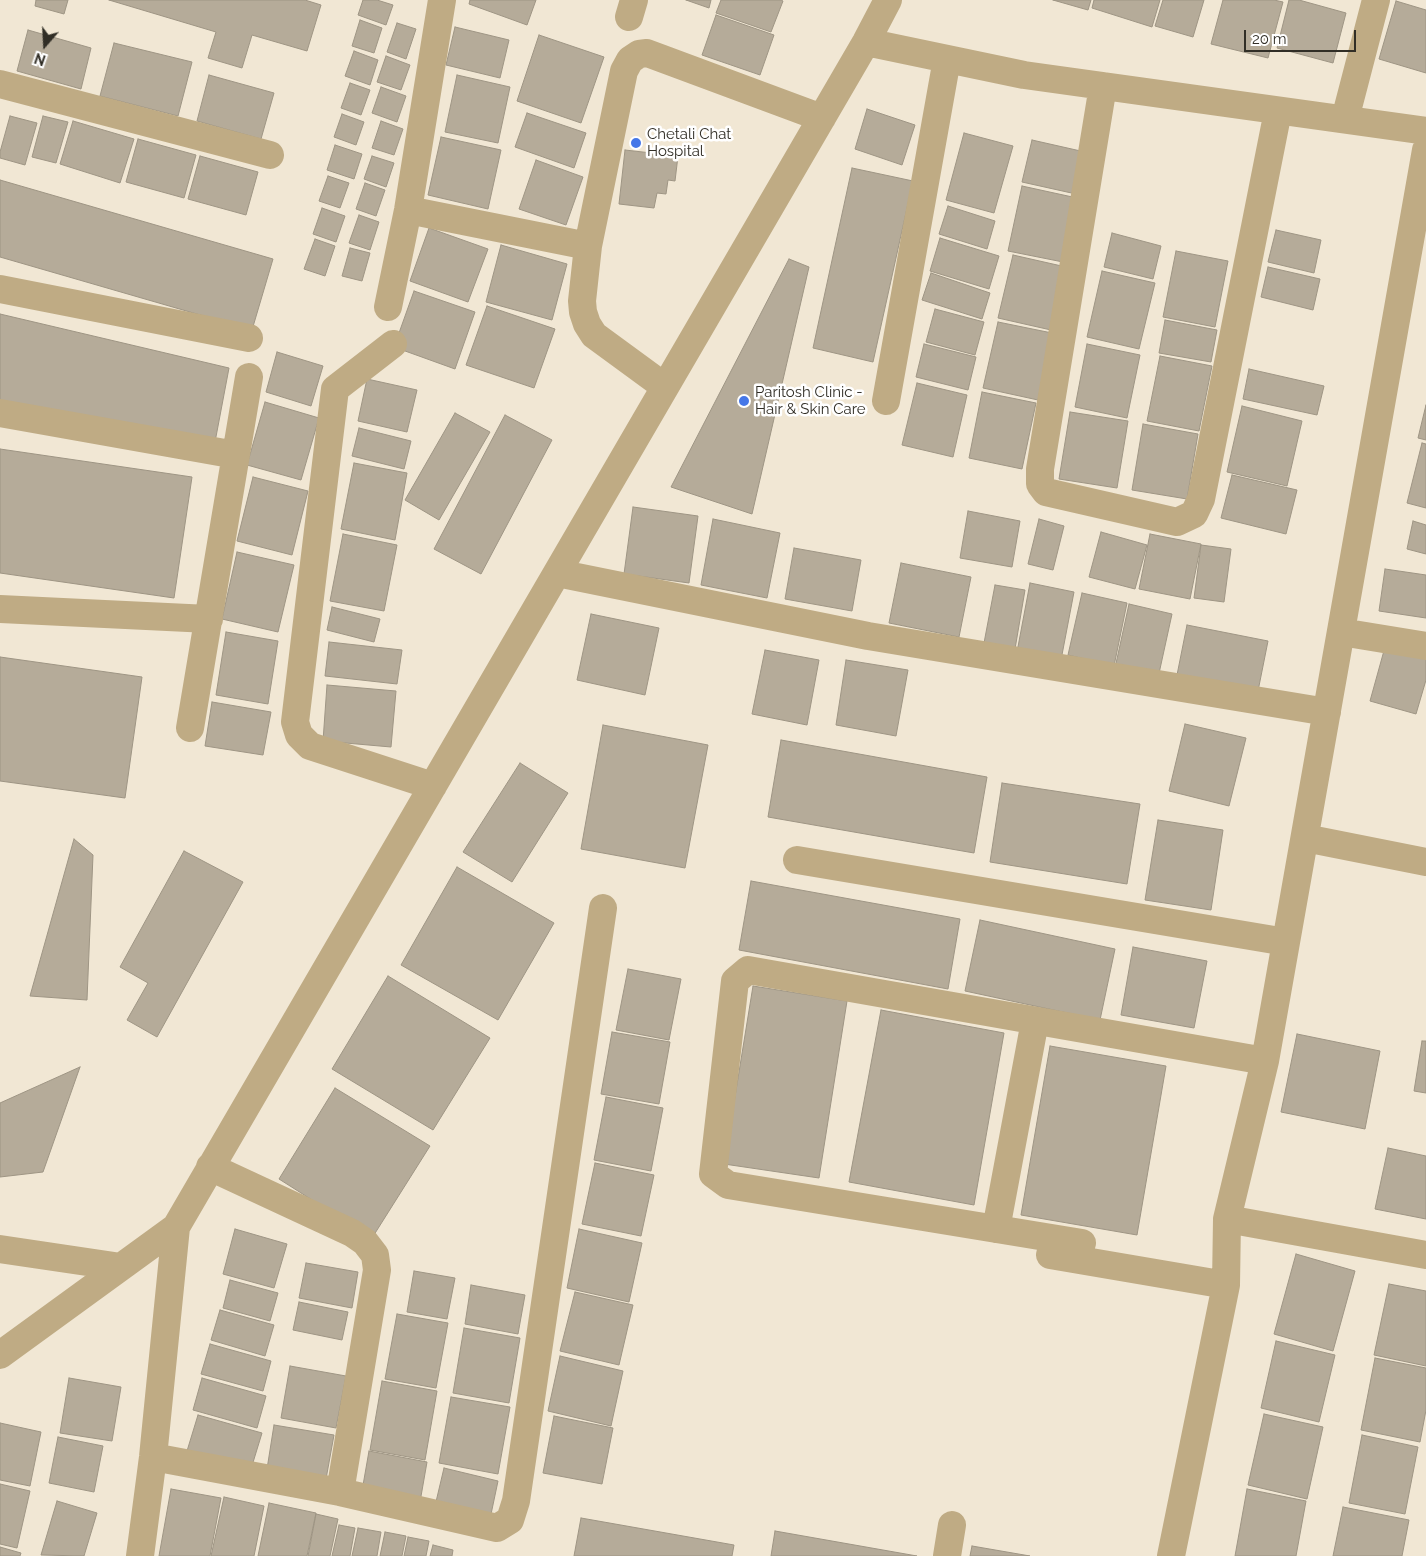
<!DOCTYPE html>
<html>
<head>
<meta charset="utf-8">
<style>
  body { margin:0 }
  #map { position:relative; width:1426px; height:1556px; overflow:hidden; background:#f1e7d4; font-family:Raleway,sans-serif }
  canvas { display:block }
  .north { position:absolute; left:20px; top:20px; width:50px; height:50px; -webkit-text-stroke:4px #fff; paint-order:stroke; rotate:199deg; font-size:14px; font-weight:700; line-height:20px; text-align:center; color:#312e26 }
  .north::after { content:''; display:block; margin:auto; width:18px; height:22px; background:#312e26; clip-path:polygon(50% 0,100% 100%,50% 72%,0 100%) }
  .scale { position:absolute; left:1244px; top:30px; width:112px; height:22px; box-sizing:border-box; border:2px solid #312e26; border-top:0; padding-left:6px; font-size:15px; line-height:18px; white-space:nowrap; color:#312e26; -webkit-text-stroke:4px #fff; paint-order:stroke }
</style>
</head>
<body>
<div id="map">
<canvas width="1426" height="1556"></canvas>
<div class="north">N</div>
<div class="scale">20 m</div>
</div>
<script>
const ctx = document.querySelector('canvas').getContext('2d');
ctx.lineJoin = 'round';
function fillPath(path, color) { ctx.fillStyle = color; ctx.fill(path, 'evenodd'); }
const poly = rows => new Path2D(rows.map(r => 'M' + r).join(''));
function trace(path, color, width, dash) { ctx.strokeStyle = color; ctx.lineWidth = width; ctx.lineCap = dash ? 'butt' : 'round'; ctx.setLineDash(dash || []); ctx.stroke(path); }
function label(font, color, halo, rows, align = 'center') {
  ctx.font = font + ' Raleway,sans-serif'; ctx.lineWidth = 5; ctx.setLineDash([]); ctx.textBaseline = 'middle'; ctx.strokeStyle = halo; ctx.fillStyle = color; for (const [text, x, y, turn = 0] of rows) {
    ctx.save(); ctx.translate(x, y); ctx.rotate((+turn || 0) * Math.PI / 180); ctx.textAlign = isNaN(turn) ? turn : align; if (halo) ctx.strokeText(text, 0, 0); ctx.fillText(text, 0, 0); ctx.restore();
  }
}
const building = poly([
  [36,0,68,0,64,14,35,6,36,0],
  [109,0,305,0,321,5,307,51,252,35,242,68,208,58,216,32,109,0],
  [363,0,377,0,393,5,386,25,358,15,363,0],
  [470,0,536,0,527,25,469,4,470,0],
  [686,0,711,0,709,8,686,0],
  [721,0,781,0,783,1,771,32,716,13,721,0],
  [1053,0,1091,0,1088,10,1053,0],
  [1094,0,1160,0,1152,27,1092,8,1094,0],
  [1163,0,1204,0,1193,37,1155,26,1163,0],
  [1223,0,1274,0,1283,2,1268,58,1211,44,1223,0],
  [1289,0,1299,0,1346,13,1333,63,1277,48,1289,0],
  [1396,1,1426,10,1426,73,1379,59,1396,1],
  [716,15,774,35,760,75,702,55,716,15],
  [360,20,382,28,374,53,352,46,360,20],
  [397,23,416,29,406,59,387,52,397,23],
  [455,27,509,40,500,78,446,65,455,27],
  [28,30,91,48,81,89,17,71,28,30],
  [539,35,604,57,581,123,517,101,539,35],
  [114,43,192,62,178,116,100,96,114,43],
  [354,51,378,60,370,85,345,76,354,51],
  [386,56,410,65,401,90,377,82,386,56],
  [209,75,274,93,261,139,197,121,209,75],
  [457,75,510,87,498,143,445,132,457,75],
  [350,83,370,90,361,115,341,108,350,83],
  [381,87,406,96,397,122,372,113,381,87],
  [867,109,915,125,902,165,855,149,867,109],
  [527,113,586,133,574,168,515,147,527,113],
  [342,114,364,122,356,145,334,137,342,114],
  [10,116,37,123,25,165,0,158,0,152,10,116],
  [43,116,68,122,56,163,32,157,43,116],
  [73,121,134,139,120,183,60,164,73,121],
  [381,121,403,129,394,155,372,148,381,121],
  [964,133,1013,146,994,213,946,200,964,133],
  [441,137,501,150,488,209,428,195,441,137],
  [138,139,196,155,184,198,126,182,138,139],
  [1032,140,1085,152,1076,194,1022,182,1032,140],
  [335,145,362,154,354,179,327,170,335,145],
  [625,150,678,156,675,181,668,180,666,194,657,193,654,208,619,204,625,150],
  [200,156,258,172,246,215,188,199,200,156],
  [372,156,394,163,386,187,364,179,372,156],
  [536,160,583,177,566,225,519,209,536,160],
  [852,168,913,181,873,362,813,348,852,168],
  [328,176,349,183,340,208,319,201,328,176],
  [0,180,273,259,252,330,0,257,0,180],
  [365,183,385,190,376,216,356,209,365,183],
  [1022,186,1077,198,1063,262,1008,251,1022,186],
  [948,206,995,221,987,249,939,234,948,206],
  [322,208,345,216,336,242,313,234,322,208],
  [359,215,379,222,370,250,349,243,359,215],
  [429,228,488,249,468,302,410,281,429,228],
  [1276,230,1321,240,1314,273,1268,262,1276,230],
  [1112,233,1161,246,1153,279,1104,267,1112,233],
  [940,238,999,256,989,289,930,271,940,238],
  [315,239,335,246,325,276,304,269,315,239],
  [501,245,567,264,552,320,486,302,501,245],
  [350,248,370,253,362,281,342,276,350,248],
  [1176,251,1228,261,1215,327,1163,317,1176,251],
  [1013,255,1066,267,1051,330,998,318,1013,255],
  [789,259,809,267,752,514,671,487,789,259],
  [1268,267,1320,279,1313,310,1261,297,1268,267],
  [1102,271,1155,283,1139,349,1087,337,1102,271],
  [931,273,990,293,982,319,922,300,931,273],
  [414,291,475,312,455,369,394,347,414,291],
  [487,306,555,329,534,388,466,365,487,306],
  [935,309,984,322,975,355,926,342,935,309],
  [0,314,229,368,215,442,0,402,0,314],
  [1165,320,1217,330,1211,362,1159,353,1165,320],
  [998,322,1052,333,1038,400,983,388,998,322],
  [924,344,976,357,968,390,916,377,924,344],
  [1087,344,1140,355,1127,418,1075,407,1087,344],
  [277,352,323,366,311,406,266,392,277,352],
  [1160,356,1212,366,1199,431,1147,421,1160,356],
  [1249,369,1324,386,1317,415,1243,399,1249,369],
  [367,379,417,390,407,432,358,421,367,379],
  [917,383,967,395,953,457,902,445,917,383],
  [982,392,1036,403,1022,469,969,458,982,392],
  [265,402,319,418,301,480,247,465,265,402],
  [1426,405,1426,440,1418,438,1426,405],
  [1242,406,1302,421,1287,486,1227,472,1242,406],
  [1070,412,1128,421,1117,488,1059,479,1070,412],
  [455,413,490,432,439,520,405,500,455,413],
  [505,415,552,440,481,574,434,549,505,415],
  [1143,424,1198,434,1187,499,1132,490,1143,424],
  [359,428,411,441,404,469,352,456,359,428],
  [1422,443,1426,444,1426,508,1407,503,1422,443],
  [0,449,192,477,174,598,0,573,0,449],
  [354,463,407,473,395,540,341,529,354,463],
  [1232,475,1297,490,1286,534,1221,518,1232,475],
  [253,477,308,491,292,555,237,541,253,477],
  [633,507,698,516,689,583,624,574,633,507],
  [968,511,1020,521,1012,567,960,558,968,511],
  [713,519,780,533,767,598,701,585,713,519],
  [1039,519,1064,526,1053,570,1028,564,1039,519],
  [1413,521,1426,525,1426,554,1407,549,1413,521],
  [1101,532,1147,545,1135,589,1089,577,1101,532],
  [343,534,397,545,384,611,330,601,343,534],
  [1150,534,1201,544,1190,599,1139,589,1150,534],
  [1201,545,1231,549,1224,602,1194,598,1201,545],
  [794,548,861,560,852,611,785,599,794,548],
  [237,552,294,565,278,632,222,619,237,552],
  [901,563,971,577,959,637,889,623,901,563],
  [1385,569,1426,575,1426,618,1379,611,1385,569],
  [1030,583,1074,592,1061,660,1017,652,1030,583],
  [995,585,1025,590,1015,649,984,643,995,585],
  [1082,593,1127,603,1114,666,1068,655,1082,593],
  [1129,604,1172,614,1158,678,1115,668,1129,604],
  [332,607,380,619,374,642,327,630,332,607],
  [591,614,659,628,645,695,577,680,591,614],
  [1187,625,1268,641,1258,691,1177,675,1187,625],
  [226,632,278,641,268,704,216,695,226,632],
  [329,642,402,650,397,684,325,676,329,642],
  [1385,647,1426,659,1426,680,1416,714,1370,701,1385,647],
  [765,650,819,660,807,725,752,714,765,650],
  [0,657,142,677,125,798,0,781,0,657],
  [846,660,908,670,896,736,836,725,846,660],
  [327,685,396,691,391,747,323,741,327,685],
  [212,702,271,712,263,755,205,746,212,702],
  [1185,724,1246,738,1229,806,1169,791,1185,724],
  [603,725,708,745,685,868,581,849,603,725],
  [781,740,987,777,974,853,768,817,781,740],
  [520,763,568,793,512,882,463,852,520,763],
  [1002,783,1140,804,1127,884,990,862,1002,783],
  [1158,820,1223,830,1211,910,1145,900,1158,820],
  [74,839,93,855,87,1000,30,996,74,839],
  [184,851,243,882,157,1037,127,1020,148,983,120,967,184,851],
  [457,867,554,923,498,1020,401,965,457,867],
  [751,881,960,919,948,989,739,950,751,881],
  [980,920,1115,949,1100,1020,965,991,980,920],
  [1133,947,1207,961,1194,1028,1121,1015,1133,947],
  [628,969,681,979,669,1040,616,1030,628,969],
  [388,976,490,1038,433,1130,332,1069,388,976],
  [753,986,847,1001,819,1178,724,1164,753,986],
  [881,1010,1004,1033,974,1205,849,1182,881,1010],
  [612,1032,670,1042,659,1104,601,1094,612,1032],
  [1297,1034,1380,1051,1365,1129,1281,1112,1297,1034],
  [1422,1041,1426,1041,1426,1093,1414,1091,1422,1041],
  [1050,1046,1166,1066,1137,1235,1021,1215,1050,1046],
  [80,1067,43,1172,0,1177,0,1103,80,1067],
  [335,1088,430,1146,372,1238,279,1179,335,1088],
  [606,1097,663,1108,651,1171,594,1160,606,1097],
  [1388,1148,1426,1156,1426,1219,1375,1209,1388,1148],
  [595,1163,654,1175,641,1236,582,1224,595,1163],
  [235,1229,287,1244,274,1288,223,1274,235,1229],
  [579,1229,642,1243,629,1302,567,1288,579,1229],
  [1296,1254,1355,1271,1333,1351,1274,1334,1296,1254],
  [306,1263,358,1272,352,1308,299,1298,306,1263],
  [414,1271,455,1278,447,1319,407,1312,414,1271],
  [230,1280,278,1293,270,1321,223,1308,230,1280],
  [1389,1284,1426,1291,1426,1366,1374,1355,1389,1284],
  [471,1285,525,1295,518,1334,465,1324,471,1285],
  [575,1292,633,1305,619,1365,560,1351,575,1292],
  [299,1302,348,1312,342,1340,293,1330,299,1302],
  [220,1310,274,1325,265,1356,211,1340,220,1310],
  [397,1314,448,1323,436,1388,385,1379,397,1314],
  [464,1328,520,1338,509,1403,453,1393,464,1328],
  [1276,1341,1335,1355,1319,1422,1261,1408,1276,1341],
  [210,1344,271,1361,263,1391,201,1374,210,1344],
  [560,1356,623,1371,611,1426,548,1411,560,1356],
  [1375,1358,1426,1368,1426,1410,1420,1442,1361,1430,1375,1358],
  [290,1366,346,1376,336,1428,281,1418,290,1366],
  [69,1378,121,1387,112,1441,60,1433,69,1378],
  [202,1378,266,1396,257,1428,193,1410,202,1378],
  [382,1381,437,1391,425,1460,370,1450,382,1381],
  [451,1397,510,1407,498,1474,439,1463,451,1397],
  [1264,1414,1323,1427,1307,1499,1248,1485,1264,1414],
  [198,1415,262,1433,251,1469,187,1451,198,1415],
  [554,1416,613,1428,602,1484,543,1473,554,1416],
  [0,1423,41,1432,30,1486,0,1480,0,1423],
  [274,1425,334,1435,326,1479,267,1469,274,1425],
  [1362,1435,1418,1447,1405,1514,1349,1503,1362,1435],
  [58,1437,103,1446,94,1492,49,1483,58,1437],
  [369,1451,427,1462,420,1502,362,1491,369,1451],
  [444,1468,498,1481,490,1519,435,1506,444,1468],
  [0,1484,30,1491,17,1548,0,1544,0,1484],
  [171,1489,221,1498,210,1556,159,1556,171,1489],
  [1247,1489,1306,1501,1296,1556,1235,1556,1247,1489],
  [224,1497,264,1506,254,1556,211,1556,224,1497],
  [57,1501,97,1513,84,1556,41,1555,57,1501],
  [269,1503,316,1513,307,1556,258,1556,269,1503],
  [1343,1507,1409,1520,1402,1556,1333,1556,1343,1507],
  [316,1514,338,1519,330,1556,308,1556,316,1514],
  [581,1518,734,1545,732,1556,574,1556,581,1518],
  [339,1525,355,1528,350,1556,332,1556,339,1525],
  [358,1528,381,1532,377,1556,352,1556,358,1528],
  [775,1531,917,1556,771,1556,775,1531],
  [385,1532,406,1536,402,1556,380,1556,385,1532],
  [408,1537,429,1541,426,1556,404,1556,408,1537],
  [433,1545,453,1550,452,1556,430,1556,433,1545],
  [972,1546,1030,1556,970,1556,972,1546],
  [0,1547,21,1553,20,1556,0,1556,0,1547]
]);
const minor = poly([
  [629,17,634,0],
  [866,42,1024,75,1426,131],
  [0,84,270,155],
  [1103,86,1040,469,1040,484,1046,492,1177,522,1194,514,1201,499,1278,111],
  [1345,119,1376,0],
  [408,210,588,246],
  [0,289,249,338],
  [388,307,408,210,442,0],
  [393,344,335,389,295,722,299,735,310,746,433,786],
  [665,387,594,335,587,324,583,312,582,301,588,246,624,71,630,60,639,54,647,53,822,118],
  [886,401,947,59],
  [0,413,236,455],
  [557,573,868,636,1327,712],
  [0,609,209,619],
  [1341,632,1426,646],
  [190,728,249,377],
  [1305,838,1426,862],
  [797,860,1286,942],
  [210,1167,352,1233,365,1242,375,1255,377,1270,340,1492],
  [1227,1219,1426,1255],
  [996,1229,1035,1021],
  [1082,1243,728,1185,713,1174,735,981,748,970,1265,1061],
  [0,1249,121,1267],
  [1050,1255,1226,1285],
  [0,1355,176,1227,866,42,888,0],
  [153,1457,340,1492,497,1528,510,1520,516,1501,603,908],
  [140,1556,153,1457,176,1227],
  [947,1556,952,1525],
  [1171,1556,1226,1285,1227,1219,1265,1061,1426,150]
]);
const markers = [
  [636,143,6,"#4577e8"],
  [744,401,6,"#4577e8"]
];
const poiNames = [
  ["Chetali Chat",647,134],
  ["Hospital",647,151],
  ["Paritosh Clinic -",755,392],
  ["Hair & Skin Care",755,409]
];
fillPath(building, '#b5ab99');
trace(building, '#9e9584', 1);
trace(minor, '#bfab84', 28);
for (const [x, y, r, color] of markers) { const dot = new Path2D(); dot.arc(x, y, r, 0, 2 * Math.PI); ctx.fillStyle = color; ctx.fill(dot); trace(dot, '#fff', 2); }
label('15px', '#312e26', '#fff', poiNames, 'left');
</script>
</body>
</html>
